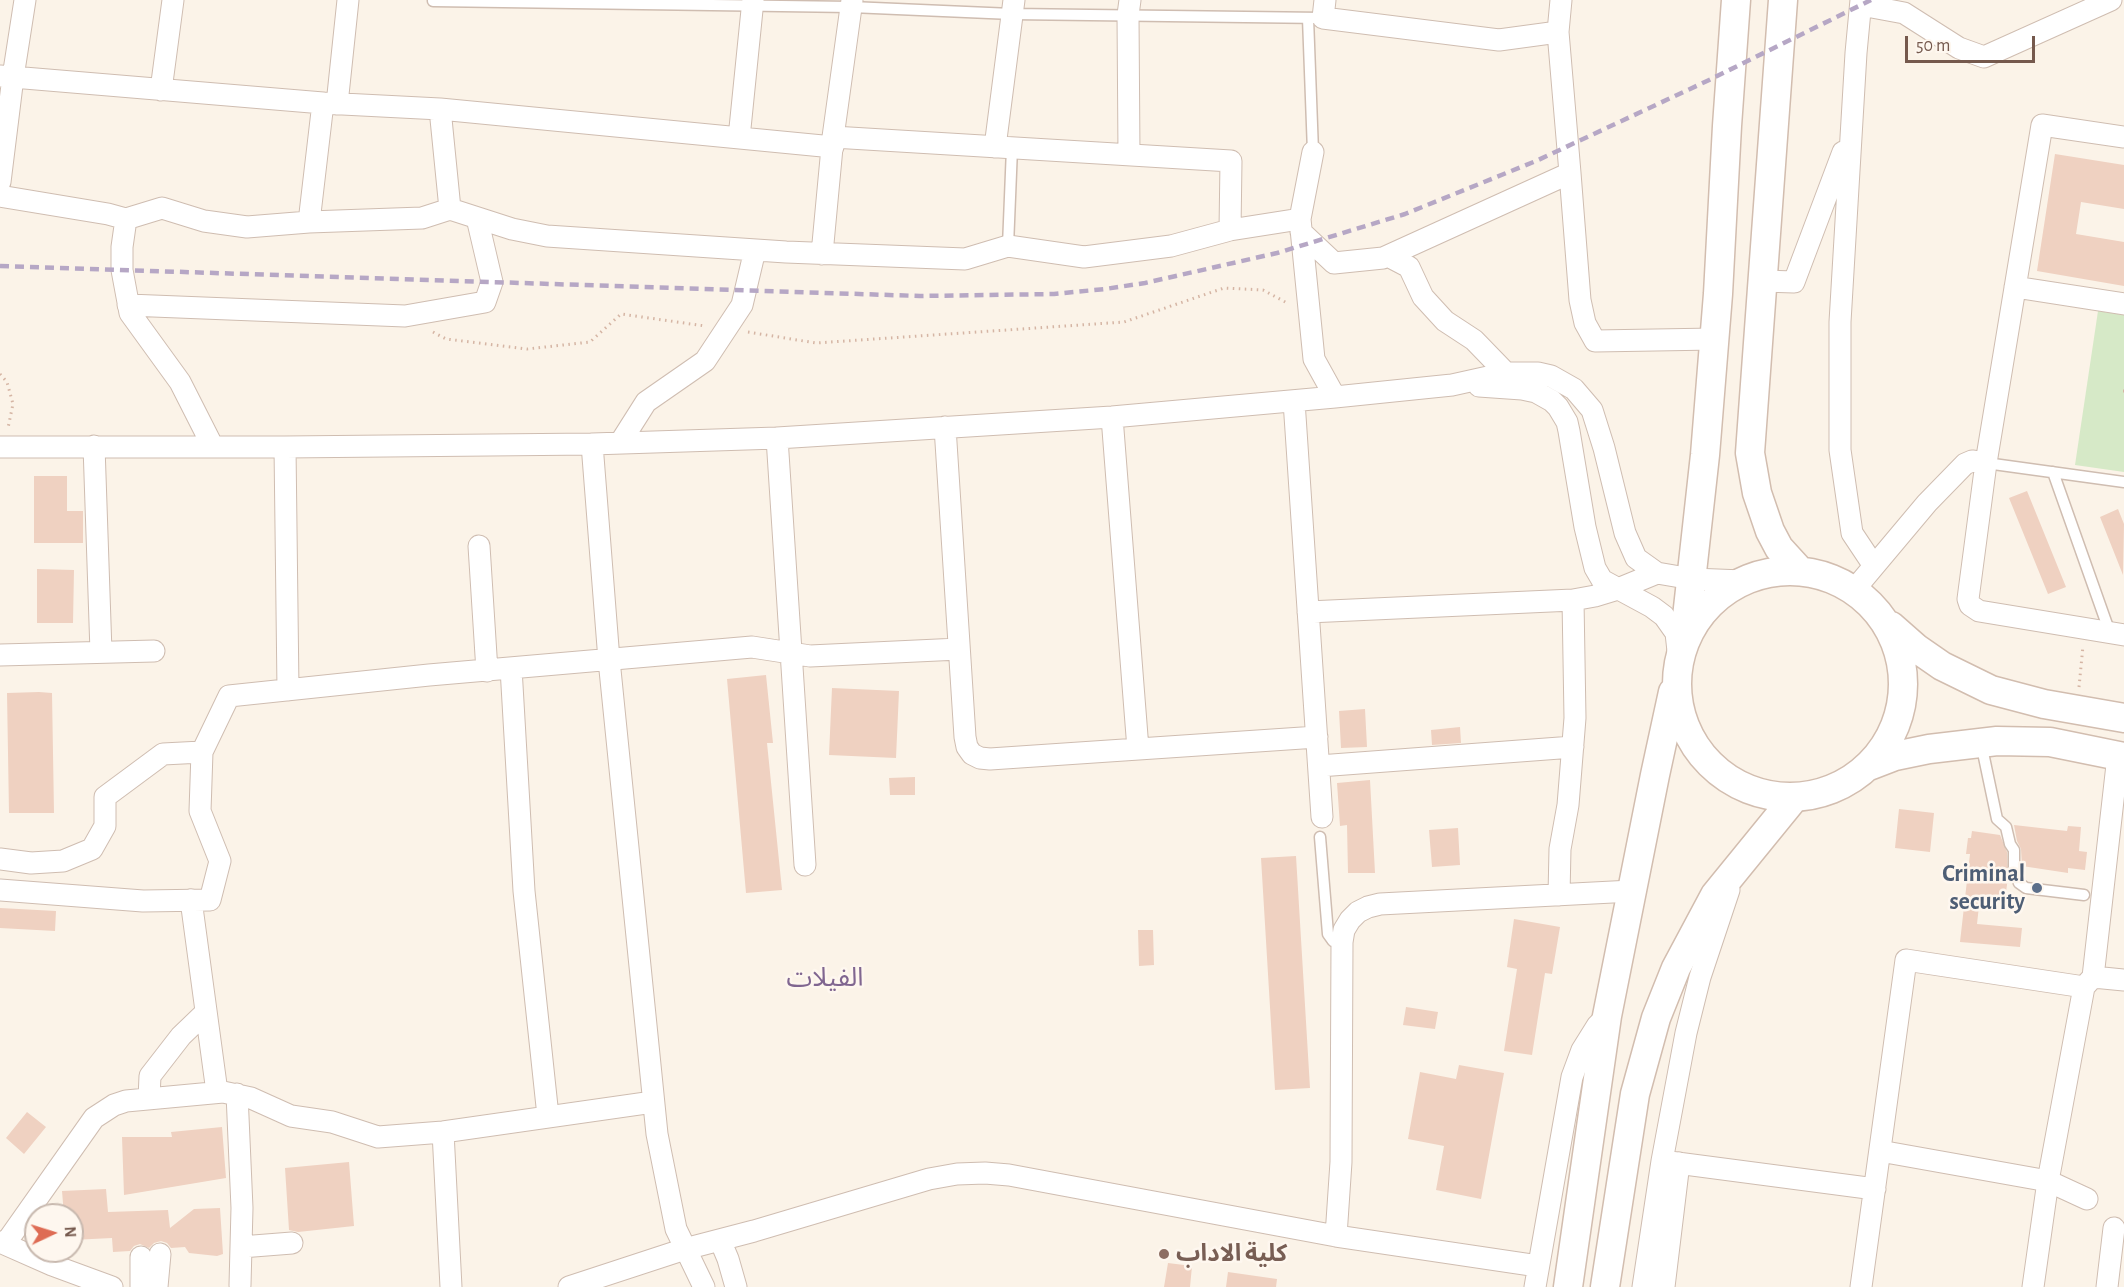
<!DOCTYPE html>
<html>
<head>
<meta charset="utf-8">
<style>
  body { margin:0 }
  #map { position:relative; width:2124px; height:1287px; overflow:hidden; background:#fbf3e8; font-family:"Alegreya Sans",sans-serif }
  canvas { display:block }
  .north { position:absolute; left:24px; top:1203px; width:60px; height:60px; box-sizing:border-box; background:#fef7ef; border:2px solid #c7b8ae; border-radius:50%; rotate:86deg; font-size:16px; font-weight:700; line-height:24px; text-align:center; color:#75594d }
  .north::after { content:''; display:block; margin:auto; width:21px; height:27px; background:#de6c54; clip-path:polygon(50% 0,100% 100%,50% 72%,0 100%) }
  .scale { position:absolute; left:1905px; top:36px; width:130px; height:27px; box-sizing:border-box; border:3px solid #75594d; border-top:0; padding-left:8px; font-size:18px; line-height:21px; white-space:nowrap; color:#75594d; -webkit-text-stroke:4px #fef7ef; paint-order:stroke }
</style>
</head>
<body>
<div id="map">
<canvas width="2124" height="1287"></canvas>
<div class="north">N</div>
<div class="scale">50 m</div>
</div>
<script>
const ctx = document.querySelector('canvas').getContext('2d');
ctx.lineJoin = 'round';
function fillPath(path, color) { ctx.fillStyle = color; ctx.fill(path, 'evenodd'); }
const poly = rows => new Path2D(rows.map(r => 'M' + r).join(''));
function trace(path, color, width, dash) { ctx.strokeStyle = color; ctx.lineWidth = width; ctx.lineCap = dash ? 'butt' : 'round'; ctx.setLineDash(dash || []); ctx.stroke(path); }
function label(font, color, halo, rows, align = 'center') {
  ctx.font = font + ' "Alegreya Sans","Noto Sans Arabic",sans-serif'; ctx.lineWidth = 5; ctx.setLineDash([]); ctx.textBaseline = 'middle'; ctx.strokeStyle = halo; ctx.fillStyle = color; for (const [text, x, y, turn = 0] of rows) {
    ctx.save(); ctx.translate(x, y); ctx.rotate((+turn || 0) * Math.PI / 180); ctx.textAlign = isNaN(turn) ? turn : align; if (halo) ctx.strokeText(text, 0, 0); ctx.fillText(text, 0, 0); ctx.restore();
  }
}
const green = poly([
  [2098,311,2124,315,2124,472,2075,465]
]);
const building = poly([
  [2055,154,2124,165,2124,209,2081,202,2076,234,2124,242,2124,286,2037,271],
  [34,476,67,476,67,511,83,511,83,543,34,543],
  [2027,491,2066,587,2048,594,2009,498],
  [2118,509,2124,524,2123,575,2100,517],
  [37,569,74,570,73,623,37,623],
  [766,675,773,743,767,743,782,890,746,893,727,679],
  [832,688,899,691,896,758,829,755],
  [39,692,52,693,54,813,9,813,7,693],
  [1365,709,1367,747,1341,748,1339,711],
  [1460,727,1461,743,1432,745,1431,730],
  [915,777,915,795,890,795,889,778],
  [1370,780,1375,873,1348,873,1347,825,1340,826,1337,783],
  [1899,809,1934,813,1930,852,1895,848],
  [2014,825,2067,831,2068,826,2081,827,2079,851,2087,852,2085,870,2068,868,2068,873,2022,866,2021,849,2017,841],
  [1458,828,1460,865,1432,867,1429,830],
  [1972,831,2000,835,2007,852,2008,877,2005,900,1980,897,1977,924,2022,928,2020,947,1960,942,1970,854,1966,854,1968,838,1971,838],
  [1296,856,1310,1088,1275,1090,1261,858],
  [0,908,56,911,55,931,0,928],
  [1514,919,1560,927,1552,974,1545,973,1532,1055,1504,1051,1517,969,1507,967],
  [1138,930,1153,930,1154,965,1139,966],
  [1406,1007,1438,1012,1435,1029,1403,1025],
  [1459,1065,1504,1073,1481,1199,1436,1190,1444,1146,1408,1139,1420,1072,1456,1079],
  [27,1112,46,1127,24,1154,6,1138],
  [222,1127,226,1178,124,1195,122,1137,172,1137,171,1132],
  [349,1162,354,1226,298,1232,289,1230,285,1168],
  [106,1189,108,1212,168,1210,170,1228,194,1209,220,1208,223,1254,217,1256,189,1253,185,1247,171,1248,167,1243,161,1241,154,1243,149,1248,140,1244,134,1246,130,1251,113,1252,112,1238,72,1240,72,1215,64,1215,62,1191],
  [1168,1263,1192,1266,1190,1287,1164,1287],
  [1228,1272,1277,1279,1276,1287,1226,1287]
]);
const path = poly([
  [433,332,446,339,527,349,590,342,621,314,705,326],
  [748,332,816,343,1124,322,1224,288,1263,290,1289,304],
  [0,374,7,382,13,404,8,428],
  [2123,391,2124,391],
  [2079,687,2083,646]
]);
const lane = poly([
  [433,1,851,7,1012,14,1323,18],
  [1308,18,1313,152],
  [1008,246,1012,148],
  [1986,463,2124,482],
  [2053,472,2110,633],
  [1981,743,1997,819,2006,827,2010,844,2014,850,2014,871,2019,883,2026,888,2084,895],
  [1320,837,1328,934,1333,941,1342,942]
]);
const street = poly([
  [1325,0,1323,18,1499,40,1558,32],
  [1861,0,1856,53,1840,322,1840,450,1852,533,1874,566],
  [1861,5,1904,13,1959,48,1984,57,2111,0],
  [0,76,323,103,440,109,833,147],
  [161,90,173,0],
  [337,104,348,0],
  [833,137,1231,161,1230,230],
  [2124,137,2042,125,1986,463,1968,599,1970,605,1979,611,2124,635],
  [739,138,753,0],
  [995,147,1014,0],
  [1313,152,1300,219,1314,359,1335,397],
  [1129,155,1128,15,1130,0],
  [1570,173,1580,300,1585,323,1595,341,1715,339],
  [0,182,13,77,25,0],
  [0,196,108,214,126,219,122,247,122,270,130,313,180,382,213,447],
  [450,209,512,229,547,236,786,252,965,259,1008,246,1084,257,1171,246,1230,230,1300,219],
  [126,219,162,208,204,221,247,227,309,222,323,103],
  [309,222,422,218,450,209,440,109],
  [1301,232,1334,263,1383,258,1570,173,1558,32,1561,0],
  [822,254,833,137,852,0],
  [1388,256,1409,267,1423,297,1445,321,1474,340,1506,373],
  [1763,281,1794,282,1843,152],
  [2015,287,2124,304],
  [128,305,405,316,485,302,492,282,477,218],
  [1479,386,1522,389,1536,392,1552,401,1558,407,1567,422,1569,431,1585,527,1595,568,1602,580,1652,607,1664,616,1676,633,1679,660],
  [1294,401,1322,817],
  [1112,417,1138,749],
  [945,427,965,737,967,747,972,754,980,758,990,759,1317,737],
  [777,438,805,865],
  [620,443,646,402,705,361,742,305,755,250],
  [592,444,609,660,657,1134,676,1229,704,1287],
  [94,446,101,652],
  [0,447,285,447,592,444,777,438,1112,417,1335,397,1452,385,1506,373,1538,373,1551,376,1574,389,1592,410,1604,448,1625,533,1636,558,1657,573,1692,579,1743,581],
  [285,447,288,690],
  [479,546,487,671],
  [1854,590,1927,503,1965,464,1972,461,1986,463],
  [1308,612,1573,600,1595,596,1618,589,1657,573],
  [0,655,154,651],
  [511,668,524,891,548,1116],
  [1319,766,1573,747],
  [0,859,31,863,63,861,92,849,105,826,105,797,163,754,202,752,229,696,429,675,752,647,810,656,959,649],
  [0,890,143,901,210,900,220,861,200,811,202,752],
  [1559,895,1560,849,1568,805,1575,718,1573,600],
  [191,900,217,1092],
  [2093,977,2124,980],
  [237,1094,242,1208,240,1285],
  [149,1098,150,1076,181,1036,206,1012],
  [443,1132,451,1287],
  [1880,1151,2048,1181,2087,1199],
  [1662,1161,1875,1189],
  [1336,1236,1341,1162,1342,942,1344,930,1350,920,1358,912,1368,907,1380,904,1632,891],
  [720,1240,728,1259,736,1287],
  [0,1242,52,1265,112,1287],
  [5,1244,94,1118,114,1105,126,1101,223,1092,251,1098,291,1116,332,1122,378,1137,443,1132,653,1102],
  [241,1247,292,1243],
  [141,1287,141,1257],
  [157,1287,160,1254],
  [569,1287,685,1249,754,1231,929,1179,957,1174,985,1173,1009,1175,1336,1236,1538,1266],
  [1535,1287,1572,1077,1582,1050,1597,1026,1607,1016],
  [1643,1287,1662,1161,1686,1033,1700,977,1729,890],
  [1664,1287,1679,1163],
  [1861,1287,1906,960,2084,987],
  [2033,1287,2048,1181,2084,987,2093,977,2118,756],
  [2107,1287,2114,1228]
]);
const secondary = poly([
  [1783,0,1750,453,1757,493,1770,531,1779,548,1800,571],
  '1677 684a113 113 0 1 1 226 0a113 113 0 1 1-226 0Z',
  [1891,626,1916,648,1942,666,1991,690,2044,704,2124,718],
  [1685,635,1705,455,1718,294,1727,126,1736,0],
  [1869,766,1895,756,1929,749,1997,741,2050,742,2124,757],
  [1568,1287,1607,1016,1655,775,1673,692],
  [1605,1287,1635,1094,1656,1018,1676,968,1715,895,1794,798]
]);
const rail = poly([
  [0,266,920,296,1054,294,1105,289,1145,283,1277,253,1405,214,1536,161,1707,81,1871,0]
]);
const markers = [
  [2037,888,6,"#5c6f8a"],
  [1164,1254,6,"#8d6e63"]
];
const serviceNames = [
  ["Criminal",2025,874],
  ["security",2025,902]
];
const educationNames = [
  ["كلية الاداب",1176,1254]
];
const neighbourhoodNames = [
  ["الفيلات",825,978]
];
fillPath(green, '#d6e9c7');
fillPath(building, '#efd1c1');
trace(lane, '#cfbdb1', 13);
trace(street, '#cfbdb1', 23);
trace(secondary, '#d2bdaf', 31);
trace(path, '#d5b5a4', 3, [1.5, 4.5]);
trace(lane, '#fff', 10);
trace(street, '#fff', 21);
trace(secondary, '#fff', 28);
trace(rail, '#b6a7c5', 4.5, [9, 6]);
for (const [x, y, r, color] of markers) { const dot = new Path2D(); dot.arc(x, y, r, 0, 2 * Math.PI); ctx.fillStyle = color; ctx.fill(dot); trace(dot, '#fef7ef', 2); }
label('bold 24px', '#4e5e75', '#fef7ef', serviceNames, 'right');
label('bold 24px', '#785e54', '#fef7ef', educationNames, 'left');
label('26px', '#806690', '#fef7ef', neighbourhoodNames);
</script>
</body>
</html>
